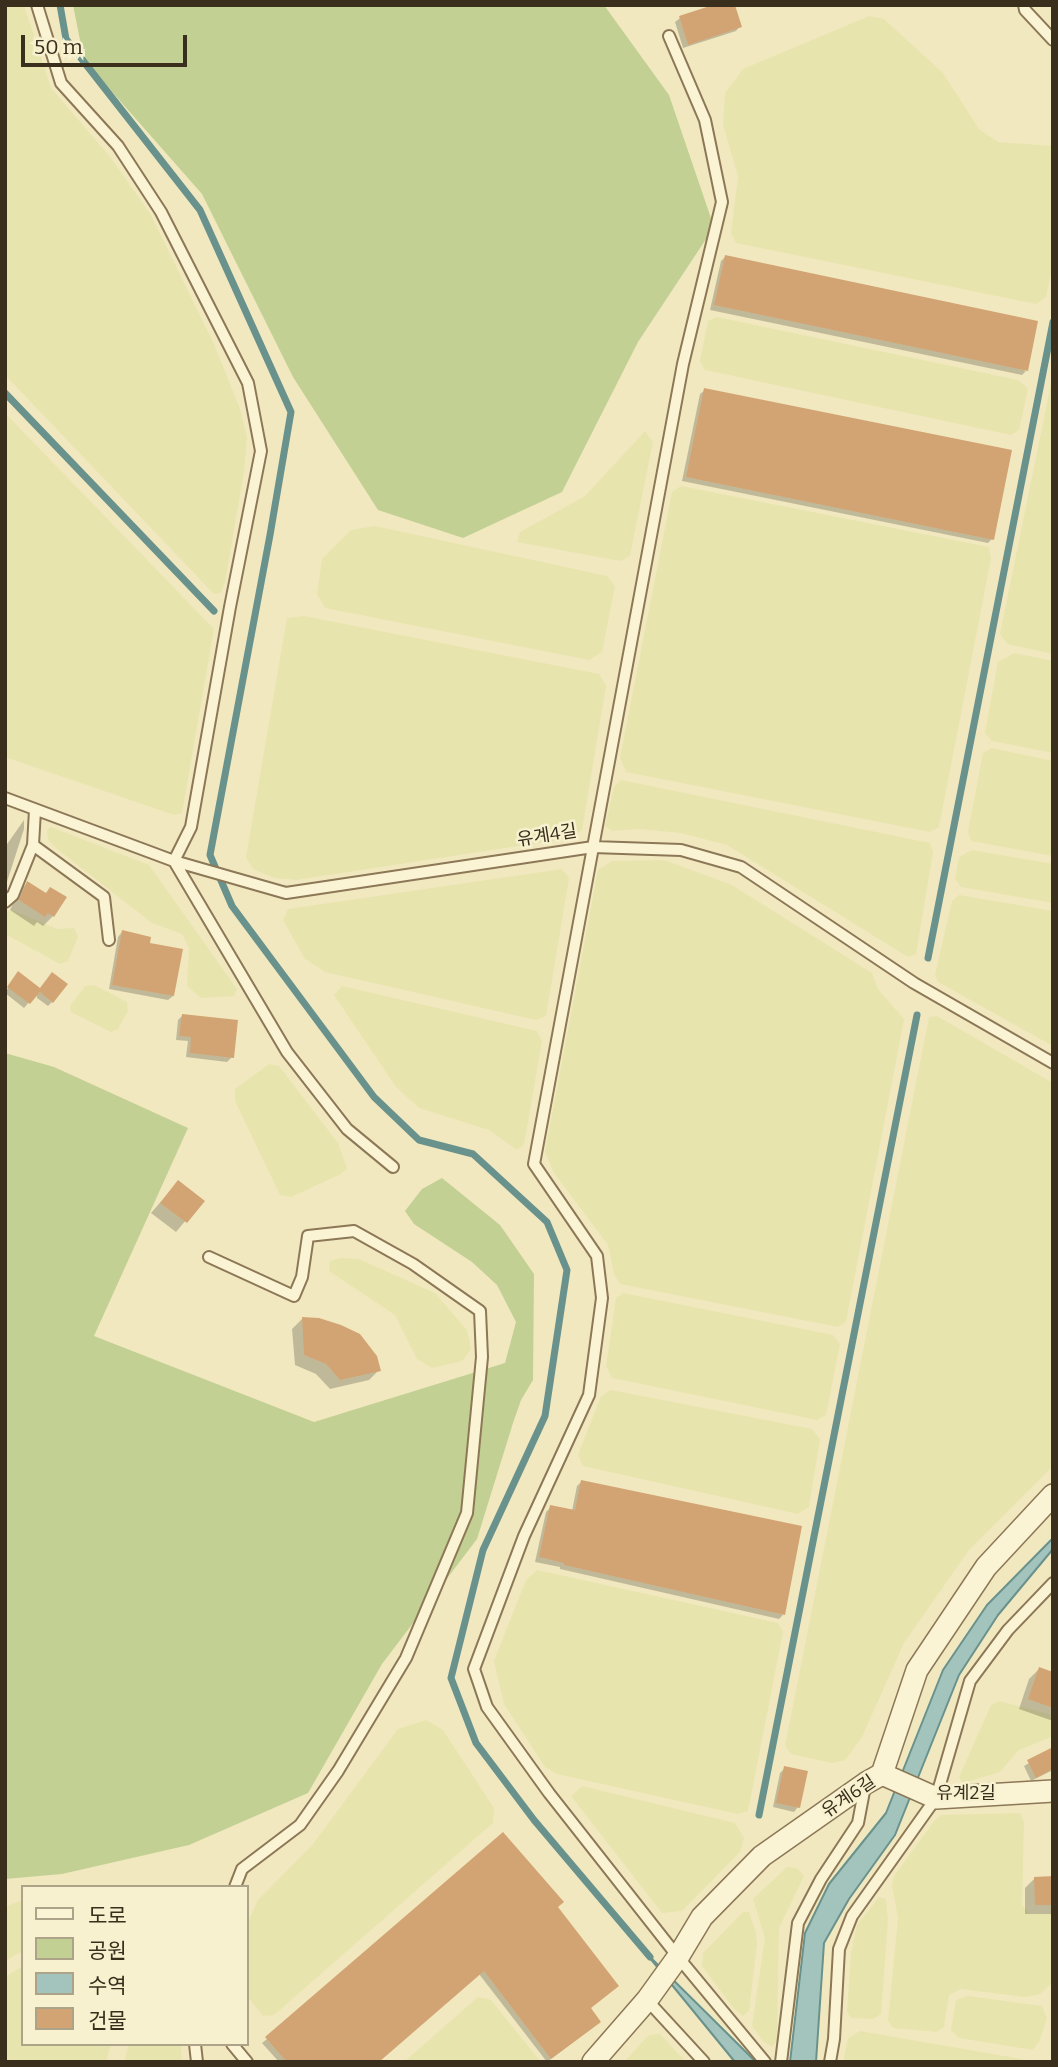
<!DOCTYPE html>
<html>
<head>
<meta charset="utf-8">
<style>
  body { margin:0 }
  #map { position:relative; width:1058px; height:2067px; overflow:hidden; background:#f1e8c0; font-family:Bitter,"Noto Sans KR",serif }
  canvas { display:block }
  .frame { position:absolute; inset:0; border:7px solid #3a2e1c; pointer-events:none }
  .legend { position:absolute; left:21px; top:1885px; width:228px; height:161px; box-sizing:border-box; background:#f8f1d0; border:2px solid #aca388; margin:0; padding:9px 12px; list-style:none; font-size:21px; color:#3a2e1c }
  .legend li { display:flex; align-items:center; gap:14px; height:35px }
  .legend b { width:35px; border:2px solid #aca388 }
  .scale { position:absolute; left:21px; top:35px; width:166px; height:32px; box-sizing:border-box; border:4px solid #3a2e1c; border-top:0; padding-left:9px; font-size:21px; line-height:24px; white-space:nowrap; color:#3a2e1c; -webkit-text-stroke:5px #f8f1d0; paint-order:stroke }
</style>
</head>
<body>
<div id="map">
<canvas width="1058" height="2067"></canvas>
<div class="frame"></div>
<ul class="legend">
<li><b style="height:9px;background:#fbf4d4"></b>도로</li>
<li><b style="height:19px;background:#c3d093"></b>공원</li>
<li><b style="height:19px;background:#a3c3bd"></b>수역</li>
<li><b style="height:19px;background:#d3a473"></b>건물</li>
</ul>
<div class="scale">50 m</div>
</div>
<script>
const ctx = document.querySelector('canvas').getContext('2d');
ctx.lineJoin = 'round';
function fillPath(path, color) { ctx.fillStyle = color; ctx.fill(path, 'evenodd'); }
const poly = rows => new Path2D(rows.map(r => 'M' + r).join(''));
function trace(path, color, width, dash) { ctx.strokeStyle = color; ctx.lineWidth = width; ctx.lineCap = dash ? 'butt' : 'round'; ctx.setLineDash(dash || []); ctx.stroke(path); }
function label(font, color, halo, rows, align = 'center') {
  ctx.font = font + ' Bitter,"Noto Sans KR",serif'; ctx.lineWidth = 5; ctx.setLineDash([]); ctx.textBaseline = 'middle'; ctx.strokeStyle = halo; ctx.fillStyle = color; for (const [text, x, y, turn = 0] of rows) {
    ctx.save(); ctx.translate(x, y); ctx.rotate((+turn || 0) * Math.PI / 180); ctx.textAlign = isNaN(turn) ? turn : align; if (halo) ctx.strokeText(text, 0, 0); ctx.fillText(text, 0, 0); ctx.restore();
  }
}
const farmland = poly([
  [5,5,24,5,51,88,111,158,151,215,214,344,240,409,247,437,244,472,225,582,221,593,214,594,5,375],
  [869,16,884,19,943,73,979,129,998,142,1053,146,1053,263,1046,297,1036,304,736,243,731,233,738,176,723,125,725,93,743,69],
  [717,317,1018,380,1028,389,1019,430,1011,435,705,370,700,361,708,321],
  [1053,374,1053,654,1007,644,1000,634],
  [5,413,214,629,182,813,174,815,5,757],
  [645,431,653,442,630,556,620,561,517,542,520,532,585,496],
  [681,486,989,547,991,559,939,827,930,832,626,772,620,758,672,492],
  [375,526,607,576,615,586,602,652,589,660,325,608,317,594,322,559,351,530],
  [304,616,599,674,606,686,582,830,570,838,296,880,275,878,253,869,246,857,287,618],
  [1014,653,1053,661,1053,753,992,741,985,733,998,662],
  [992,748,1053,761,1053,856,971,841,968,832,983,753],
  [621,780,930,843,933,852,916,954,908,957,727,845,681,833,639,829,612,831,605,826,614,787],
  [51,827,149,865,237,989,234,996,201,998,187,986,189,948,182,934,152,923,57,849,48,840,47,830],
  [972,850,1053,864,1053,903,961,887,955,879,959,857],
  [664,860,732,885,872,973,878,989,904,1019,846,1322,838,1327,620,1284,614,1274,608,1245,554,1173,545,1152,598,870,612,861],
  [562,869,569,878,546,1016,536,1020,325,972,305,959,283,920,288,909],
  [959,895,1053,911,1053,1046,938,982,935,975,952,901],
  [8,911,15,911,57,929,74,928,78,937,68,961,60,964,5,934,5,914],
  [94,985,127,1002,128,1011,118,1029,111,1032,71,1012,70,1006,85,986],
  [342,986,537,1031,542,1041,524,1145,517,1150,489,1130,419,1108,396,1087,334,995],
  [937,1016,1053,1083,1053,1466,969,1550,904,1643,861,1739,845,1760,832,1763,791,1754,785,1746,929,1017],
  [269,1064,279,1066,338,1143,347,1168,341,1174,291,1197,280,1195,235,1101,235,1089],
  [341,1258,359,1259,435,1293,467,1330,471,1349,462,1361,432,1368,417,1359,395,1315,329,1271,330,1261],
  [623,1293,833,1335,840,1344,826,1415,817,1420,612,1378,606,1366,616,1298],
  [611,1390,812,1429,820,1439,809,1507,798,1514,583,1466,578,1455,601,1396],
  [537,1570,778,1623,783,1632,748,1811,738,1814,557,1774,545,1767,504,1704,494,1661,526,1580],
  [999,1701,1053,1715,1053,1736,1019,1750,1000,1772,963,1783,959,1777,991,1705],
  [426,1720,443,1730,494,1808,493,1823,274,2015,263,2016,247,1996,247,1924,258,1900,313,1844,398,1729],
  [582,1786,735,1823,744,1838,740,1852,682,1911,662,1913,571,1796],
  [1020,1813,1024,1822,1022,1905,1030,1914,1053,1914,1053,1982,1040,1994,1025,1997,961,1989,949,1995,944,2027,936,2032,893,2028,888,2021,898,1918,892,1886,894,1876,935,1820,941,1815],
  [787,1867,797,1868,804,1876,779,1928,777,2040,772,2047,763,2041,752,2026,765,1938,753,1899],
  [879,1897,886,1899,888,1920,881,2014,873,2019,851,2018,847,2012,851,1953,857,1925],
  [23,1900,23,1951,5,1961,5,1907],
  [743,1912,749,1912,756,1933,757,1944,749,2011,743,2016,735,2010,702,1966,703,1953],
  [23,1966,23,2044,111,2044,106,2062,5,2062,5,1977],
  [968,1996,1042,2006,1047,2018,1039,2042,1033,2050,959,2038,951,2030,956,2000],
  [478,1997,491,2000,541,2062,404,2062],
  [860,2031,1027,2060,1029,2062,843,2062,848,2038],
  [660,2034,686,2062,624,2062,649,2035],
  [129,2044,181,2044,182,2062,124,2062]
]);
const green = poly([
  [73,5,604,5,669,95,714,227,638,342,562,492,463,538,378,510,293,377,202,194,84,60],
  [5,1053,54,1067,188,1128,94,1336,314,1422,505,1363,516,1322,497,1285,472,1262,414,1224,405,1211,422,1189,442,1178,500,1225,534,1274,533,1380,521,1400,513,1423,477,1539,382,1664,308,1793,189,1845,62,1874,5,1879]
]);
const water = poly([
  [1053,1538,1053,1549,998,1615,959,1675,895,1835,849,1899,824,1943,816,2062,790,2062,805,1933,829,1884,886,1813,943,1670,987,1605,1053,1538],
  [645,1952,756,2062,735,2062,645,1952]
]);
const shadow = poly([
  [719,5,740,26,736,31,683,48,675,22,680,18],
  [725,257,1026,371,1022,375,710,310,721,261],
  [705,390,992,539,988,543,682,481,700,394],
  [24,820,24,829,5,888,5,847],
  [27,883,53,916,43,926,37,922,34,926,10,910,18,893],
  [122,932,148,944,173,996,168,1000,109,989,118,937],
  [14,978,40,990,52,1002,48,1006,37,998,37,993,24,1008,5,993],
  [182,1016,232,1057,227,1062,186,1057,188,1041,176,1040,178,1020],
  [178,1182,202,1201,176,1232,151,1213],
  [302,1319,379,1370,369,1380,330,1389,316,1374,295,1365,292,1329],
  [581,1482,783,1615,779,1619,560,1569,560,1567,535,1562,546,1512,551,1507,572,1511,577,1486],
  [1039,1669,1053,1674,1053,1721,1019,1709,1029,1679],
  [1053,1749,1053,1770,1031,1781,1024,1766],
  [785,1768,798,1807,794,1812,773,1807,780,1773],
  [1035,1878,1053,1878,1053,1914,1025,1914,1025,1888],
  [556,1907,594,2026,547,2062,479,1974,377,2062,279,2062,262,2043,267,2039]
]);
const stream = poly([
  [60,5,66,39,200,210,291,412,270,535,210,855,232,906,374,1097,419,1140,473,1154,547,1222,567,1270,545,1416,483,1550,451,1678,476,1743,534,1820,650,1957],
  [5,393,214,611],
  [928,958,1053,322],
  [759,1815,917,1015]
]);
const building = poly([
  [713,5,735,5,742,27,688,45,679,16],
  [725,255,1038,321,1028,371,714,305],
  [704,388,1012,450,994,540,686,477],
  [27,881,46,893,50,887,67,897,54,917,48,913,45,917,19,900],
  [122,930,151,937,150,943,183,949,174,996,112,985],
  [18,971,40,988,52,972,68,984,53,1003,40,992,30,1004,7,987],
  [182,1014,238,1020,234,1058,190,1053,191,1037,179,1036],
  [178,1180,205,1201,187,1223,160,1203],
  [302,1317,319,1318,341,1325,360,1334,377,1356,381,1371,340,1380,326,1364,304,1355],
  [581,1480,802,1526,785,1615,564,1565,564,1563,539,1557,550,1505,575,1510],
  [1039,1667,1053,1672,1053,1708,1028,1699],
  [1053,1747,1053,1769,1036,1778,1027,1760],
  [784,1766,808,1771,800,1808,776,1803],
  [503,1832,564,1902,558,1907,619,1986,591,2008,601,2022,551,2059,484,1971,379,2062,287,2062,265,2037],
  [1053,1876,1053,1905,1035,1905,1034,1877]
]);
const lane = poly([
  [37,5,61,83,118,146,161,212,248,383,261,451,230,607,191,827,174,861],
  [1024,5,1025,10,1053,40],
  [669,36,705,120,722,202,683,364,534,1164,597,1256,602,1298,589,1395,524,1536,474,1669,487,1707,549,1793,678,1957,765,2062],
  [5,798,174,861,286,893,593,847,681,850,741,867,914,983,1053,1063],
  [33,845,104,897,109,940],
  [174,861,287,1052,347,1129,393,1167],
  [5,902,13,895,33,845,35,810],
  [209,1257,294,1296,302,1277,308,1236,354,1231,413,1264,480,1311,482,1357,467,1513,406,1658,338,1771,300,1825,242,1869,235,1887],
  [647,2000,704,2062],
  [195,2044,197,2062],
  [232,2044,247,2062],
  [781,2062,798,1923,821,1879,858,1823,865,1786],
  [830,2062,834,2039,839,1949,852,1916,936,1798,970,1681,1008,1630,1053,1583]
]);
const street = poly([
  [882,1774,936,1798,1053,1791],
  [593,2062,647,2000,678,1957,702,1917,762,1856,866,1783,882,1774,917,1670,986,1567,1053,1495]
]);
const streetNames = [
  ["유계4길",547,836,-9],
  ["유계2길",966,1794],
  ["유계6길",849,1797,-34]
];
fillPath(farmland, '#e8e4ad');
fillPath(green, '#c3d093');
fillPath(water, '#a3c3bd');
trace(water, '#69928c', 2);
fillPath(shadow, '#0003');
trace(stream, '#69928c', 7);
fillPath(building, '#d3a473');
trace(lane, '#8c7856', 14);
trace(street, '#8c7856', 24);
trace(lane, '#fbf4d4', 10);
trace(street, '#fbf4d4', 21);
label('18px', '#3a2e1c', '#f8f1d0', streetNames);
</script>
</body>
</html>
